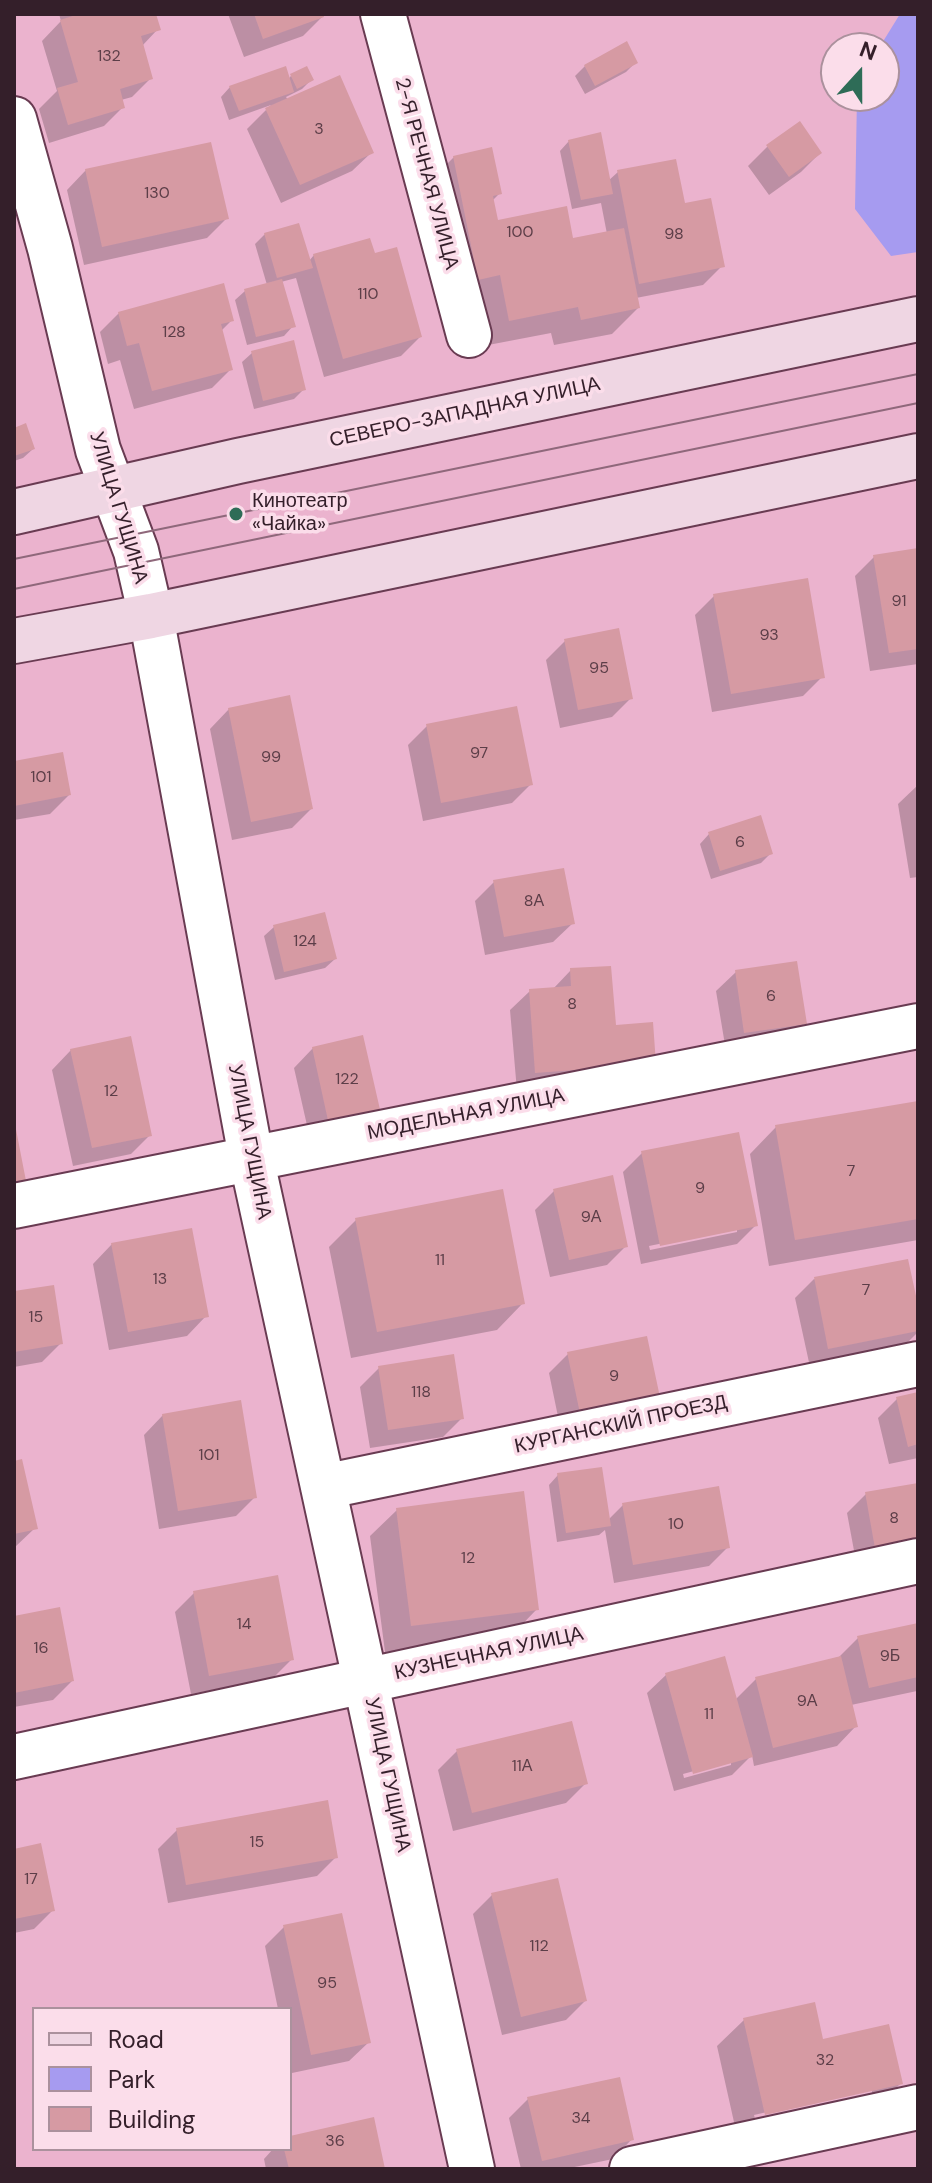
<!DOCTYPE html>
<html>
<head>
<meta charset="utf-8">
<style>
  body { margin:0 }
  #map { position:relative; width:932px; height:2183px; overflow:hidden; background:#ebb3ce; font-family:"DM Sans",sans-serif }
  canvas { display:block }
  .frame { position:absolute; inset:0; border:16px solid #341f2a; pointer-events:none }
  .legend { position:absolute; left:32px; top:2007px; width:260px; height:144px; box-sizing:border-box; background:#fbddea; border:2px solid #ab919d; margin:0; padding:10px 14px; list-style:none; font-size:24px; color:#341f2a }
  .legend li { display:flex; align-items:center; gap:16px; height:40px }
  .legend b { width:40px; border:2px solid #ab919d }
  .north { position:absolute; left:820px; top:32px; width:80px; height:80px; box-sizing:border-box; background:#fbddea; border:2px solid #ab919d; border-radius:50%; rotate:21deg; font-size:22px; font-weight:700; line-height:32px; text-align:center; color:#341f2a }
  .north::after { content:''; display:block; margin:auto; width:28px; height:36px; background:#2e6c57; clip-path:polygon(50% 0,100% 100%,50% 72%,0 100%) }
</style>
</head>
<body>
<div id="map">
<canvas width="932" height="2183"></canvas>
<div class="frame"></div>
<ul class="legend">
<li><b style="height:10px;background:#efd6e3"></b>Road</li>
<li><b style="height:22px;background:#a69bf0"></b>Park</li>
<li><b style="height:22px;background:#d69aa3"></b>Building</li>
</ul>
<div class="north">N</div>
</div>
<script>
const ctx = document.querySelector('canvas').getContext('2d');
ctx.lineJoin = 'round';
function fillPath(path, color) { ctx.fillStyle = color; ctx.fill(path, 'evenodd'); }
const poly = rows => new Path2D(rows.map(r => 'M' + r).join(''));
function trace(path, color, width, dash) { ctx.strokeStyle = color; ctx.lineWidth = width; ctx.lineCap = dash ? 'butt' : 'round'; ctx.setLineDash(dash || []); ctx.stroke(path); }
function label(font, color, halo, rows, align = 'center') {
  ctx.font = font + ' "DM Sans",sans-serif'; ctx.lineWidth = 7; ctx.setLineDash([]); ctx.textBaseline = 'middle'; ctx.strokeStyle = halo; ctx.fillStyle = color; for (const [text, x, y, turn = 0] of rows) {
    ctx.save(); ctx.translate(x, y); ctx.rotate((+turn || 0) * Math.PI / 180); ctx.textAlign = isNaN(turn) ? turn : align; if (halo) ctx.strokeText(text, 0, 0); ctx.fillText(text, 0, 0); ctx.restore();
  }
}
const green = poly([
  [900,14,918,14,918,252,891,256,855,209,857,96,884,96,884,48,879,48]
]);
const shadow = poly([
  [59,14,154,14,158,29,142,46,151,78,132,97,121,100,123,107,104,126,49,143,39,109,57,91,42,41,61,21],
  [228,14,321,14,322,17,303,36,244,57],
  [636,62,626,72,585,94,575,76,585,66],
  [291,76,311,80,302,89,286,97,288,100,372,152,352,171,281,203,247,129,271,105,229,120,221,97,230,87,288,79],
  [799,124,820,153,801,172,769,195,748,166,767,147],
  [569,141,608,181,618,172,683,205,722,266,703,285,636,298,638,308,612,334,554,345,551,333,483,346,427,184,454,157,500,193,492,201,497,222,572,240,607,234,601,203,572,209,560,151],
  [86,170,226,219,207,238,84,265,67,190],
  [265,234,309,261,314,255,373,256,420,337,401,356,324,377,296,278,281,282,293,326,284,336,247,345,235,300,245,291,267,285,255,244],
  [119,313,232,320,221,331,231,369,212,388,134,409,120,360,108,364,100,332],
  [252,353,304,389,294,399,254,409,242,362],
  [14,430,33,449,23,458,14,461],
  [918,550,918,664,870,671,855,576,874,557],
  [714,596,822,677,803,696,712,712,695,615],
  [565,641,631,698,612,717,560,728,546,660],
  [229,709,311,809,292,828,232,840,210,729],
  [427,726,531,784,512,803,423,821,408,745],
  [14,763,69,795,50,814,14,820],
  [918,785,918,877,910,878,898,804],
  [709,834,771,853,761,863,711,879,700,844],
  [494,882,573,923,553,942,485,955,475,901],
  [274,927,335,959,325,968,275,980,264,936],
  [571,970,614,1027,654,1063,517,1091,510,1010,530,991,553,989],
  [736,972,805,1023,786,1042,726,1051,716,991],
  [313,1048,379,1113,311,1143,294,1068],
  [71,1050,150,1135,131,1154,73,1166,52,1070],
  [918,1103,918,1240,769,1266,750,1154,776,1127],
  [642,1153,756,1225,737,1244,641,1264,623,1172],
  [737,1228,737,1232,650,1250,649,1246],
  [554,1191,626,1246,607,1265,550,1277,535,1210],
  [356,1220,523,1303,497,1330,351,1358,329,1247],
  [112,1244,206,1316,187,1336,109,1350,93,1264],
  [814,1279,918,1315,918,1332,902,1348,810,1367,795,1298],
  [14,1293,61,1343,42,1362,14,1367],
  [646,1338,562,1436,549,1373,568,1354],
  [379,1368,462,1418,443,1437,370,1448,360,1387],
  [918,1394,918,1458,889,1464,878,1418,897,1399],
  [163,1415,255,1497,236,1516,159,1529,144,1435],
  [14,1463,35,1528,14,1548],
  [558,1475,608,1520,623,1505,728,1547,709,1566,614,1583,605,1530,599,1535,557,1542,549,1485],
  [918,1485,918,1561,858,1572,847,1513,866,1494],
  [397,1510,537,1609,511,1636,385,1652,370,1536],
  [194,1593,292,1659,273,1678,191,1694,175,1612],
  [14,1618,72,1681,53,1700,14,1707],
  [918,1625,917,1691,851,1705,856,1726,837,1746,754,1766,752,1755,732,1775,674,1791,647,1693,667,1674,735,1700,756,1679,839,1657,858,1638],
  [731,1761,731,1765,684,1778,683,1774],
  [457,1751,585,1784,566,1803,453,1831,438,1770],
  [177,1830,336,1857,317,1876,168,1903,158,1849],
  [14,1851,53,1910,34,1929,14,1933],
  [492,1895,585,2001,566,2020,502,2035,473,1914],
  [284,1927,369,2042,349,2061,292,2073,290,2009,278,2009,265,1946],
  [744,2020,822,2041,901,2083,874,2110,738,2140,717,2046],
  [872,2088,872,2093,755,2119,754,2115],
  [528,2099,632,2139,613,2159,565,2169,521,2169,509,2118],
  [290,2138,383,2169,266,2169,264,2159,273,2149,290,2149]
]);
const building = poly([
  [79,14,156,14,161,30,141,36,153,79,120,89,125,108,68,125,57,88,78,82,60,20],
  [254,14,323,14,324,17,263,39],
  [627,41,638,63,595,86,584,65],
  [286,66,294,92,239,111,229,86],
  [307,66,314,80,297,89,290,74],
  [340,75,374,153,300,185,265,108],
  [800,121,822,153,789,177,766,145],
  [601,132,613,194,581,200,568,140],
  [211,142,229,219,102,247,85,169],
  [492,147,502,194,493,196,498,220,567,206,573,238,624,228,640,308,581,320,578,307,509,321,500,275,478,280,453,156],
  [676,159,685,203,711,198,725,267,639,284,617,170],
  [299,223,313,268,277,278,264,233],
  [370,238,375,253,397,247,422,337,343,359,313,254],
  [282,279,296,327,256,337,244,289],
  [224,283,234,321,221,324,233,370,152,391,139,343,127,346,118,312],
  [294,340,306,390,263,401,251,351],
  [26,423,35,449,14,456,14,428],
  [918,548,918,649,889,653,873,555],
  [808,578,825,678,731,694,713,594],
  [619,628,633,699,578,710,564,639],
  [290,695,313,809,251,822,228,708],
  [517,706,533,785,441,803,426,724],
  [63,752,71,795,14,806,14,761],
  [761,815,773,854,720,871,708,832],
  [564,868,575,924,504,937,493,880],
  [325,912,337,959,284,972,273,925],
  [797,961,807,1024,744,1033,735,970],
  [611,966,616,1025,653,1022,656,1064,535,1073,529,989,571,986,570,968],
  [363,1035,381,1114,329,1125,312,1047],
  [131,1036,152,1136,92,1148,70,1049],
  [918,1101,918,1219,795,1240,775,1125],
  [14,1119,26,1181,14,1183],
  [739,1132,758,1226,660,1246,641,1151],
  [613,1175,628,1247,569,1260,553,1189],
  [503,1189,525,1304,377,1332,355,1218],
  [192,1228,209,1317,128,1332,111,1243],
  [908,1259,918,1305,918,1331,828,1349,814,1277],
  [54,1285,63,1344,14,1352,14,1291],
  [647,1336,661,1402,581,1418,567,1352],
  [454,1354,464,1419,388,1430,378,1366],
  [918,1392,918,1444,908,1447,896,1397],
  [241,1400,257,1498,178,1511,162,1414],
  [22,1459,38,1529,14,1534,14,1461],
  [602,1467,611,1526,566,1533,557,1473],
  [918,1483,918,1547,876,1554,865,1492],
  [719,1486,730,1548,633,1565,622,1503],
  [524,1491,539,1610,411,1626,396,1508],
  [278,1575,294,1660,209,1676,193,1591],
  [60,1607,74,1681,14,1693,14,1616],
  [918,1623,918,1677,869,1688,857,1636],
  [725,1656,753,1757,693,1774,665,1673],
  [841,1656,858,1727,773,1748,755,1677],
  [572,1721,588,1784,472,1813,456,1749],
  [328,1800,338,1858,186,1885,176,1828],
  [41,1843,55,1911,14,1919,14,1849],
  [558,1878,587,2001,521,2017,491,1893],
  [342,1913,371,2043,311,2055,283,1925],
  [815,2002,823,2039,889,2024,903,2084,765,2115,743,2018],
  [620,2077,634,2140,542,2161,527,2097],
  [374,2117,385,2169,289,2169,284,2149,290,2149,290,2136]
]);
const street = poly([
  [383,14,469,335],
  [14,119,50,248,98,450,136,551,151,616,251,1157,472,2169],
  [14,1206,918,1026],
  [323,1487,918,1364],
  [14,1757,918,1561],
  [632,2169,918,2107]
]);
const secondary = poly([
  [14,512,238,461,918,319],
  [14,641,151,616,918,456]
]);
const tram = poly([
  [14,559,918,374],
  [14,589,918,403]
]);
const markers = [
  [236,514,8,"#2e6c57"]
];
const numberNames = [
  ["132",109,57],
  ["3",319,130],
  ["130",157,194],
  ["100",520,233],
  ["98",674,235],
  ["110",368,295],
  ["128",174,333],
  ["91",899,602],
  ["93",769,636],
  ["95",599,669],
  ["97",479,754],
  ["99",271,758],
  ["101",41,778],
  ["6",740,843],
  ["8А",534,902],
  ["124",305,942],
  ["6",771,997],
  ["8",572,1005],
  ["122",347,1080],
  ["12",111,1092],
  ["7",851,1172],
  ["9",700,1189],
  ["9А",591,1218],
  ["11",440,1261],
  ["13",160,1280],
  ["7",866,1291],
  ["15",36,1318],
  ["9",614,1377],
  ["118",421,1393],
  ["101",209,1456],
  ["8",894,1519],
  ["10",676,1525],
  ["12",468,1559],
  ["14",244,1625],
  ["16",41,1649],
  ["9Б",890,1657],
  ["9А",807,1702],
  ["11",709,1715],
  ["11А",522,1767],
  ["15",257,1843],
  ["17",31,1880],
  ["112",539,1947],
  ["95",327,1984],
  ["32",825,2061],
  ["34",581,2119],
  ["36",335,2142]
];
const streetNames = [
  ["2-Я РЕЧНАЯ УЛИЦА",426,174,75],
  ["СЕВЕРО-ЗАПАДНАЯ УЛИЦА",465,413,-12],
  ["УЛИЦА ГУЩИНА",118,508,73],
  ["МОДЕЛЬНАЯ УЛИЦА",466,1115,-11],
  ["УЛИЦА ГУЩИНА",249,1142,79],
  ["КУРГАНСКИЙ ПРОЕЗД",621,1425,-12],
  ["КУЗНЕЧНАЯ УЛИЦА",489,1654,-12],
  ["УЛИЦА ГУЩИНА",387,1775,78]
];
const poiNames = [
  ["Кинотеатр",252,502],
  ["«Чайка»",252,525]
];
fillPath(green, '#a69bf0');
fillPath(shadow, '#0003');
fillPath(building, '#d69aa3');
trace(street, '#693b52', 48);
trace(secondary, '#693b52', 48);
trace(street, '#fff', 44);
trace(secondary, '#efd6e3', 44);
trace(tram, '#8f687b', 2);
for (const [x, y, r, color] of markers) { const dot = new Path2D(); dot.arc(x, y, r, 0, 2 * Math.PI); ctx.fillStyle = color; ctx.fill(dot); trace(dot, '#fbddea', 3); }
label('16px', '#5c3e48', null, numberNames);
label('20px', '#341f2a', '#fbddea', streetNames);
label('20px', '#341f2a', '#fbddea', poiNames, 'left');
</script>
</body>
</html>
